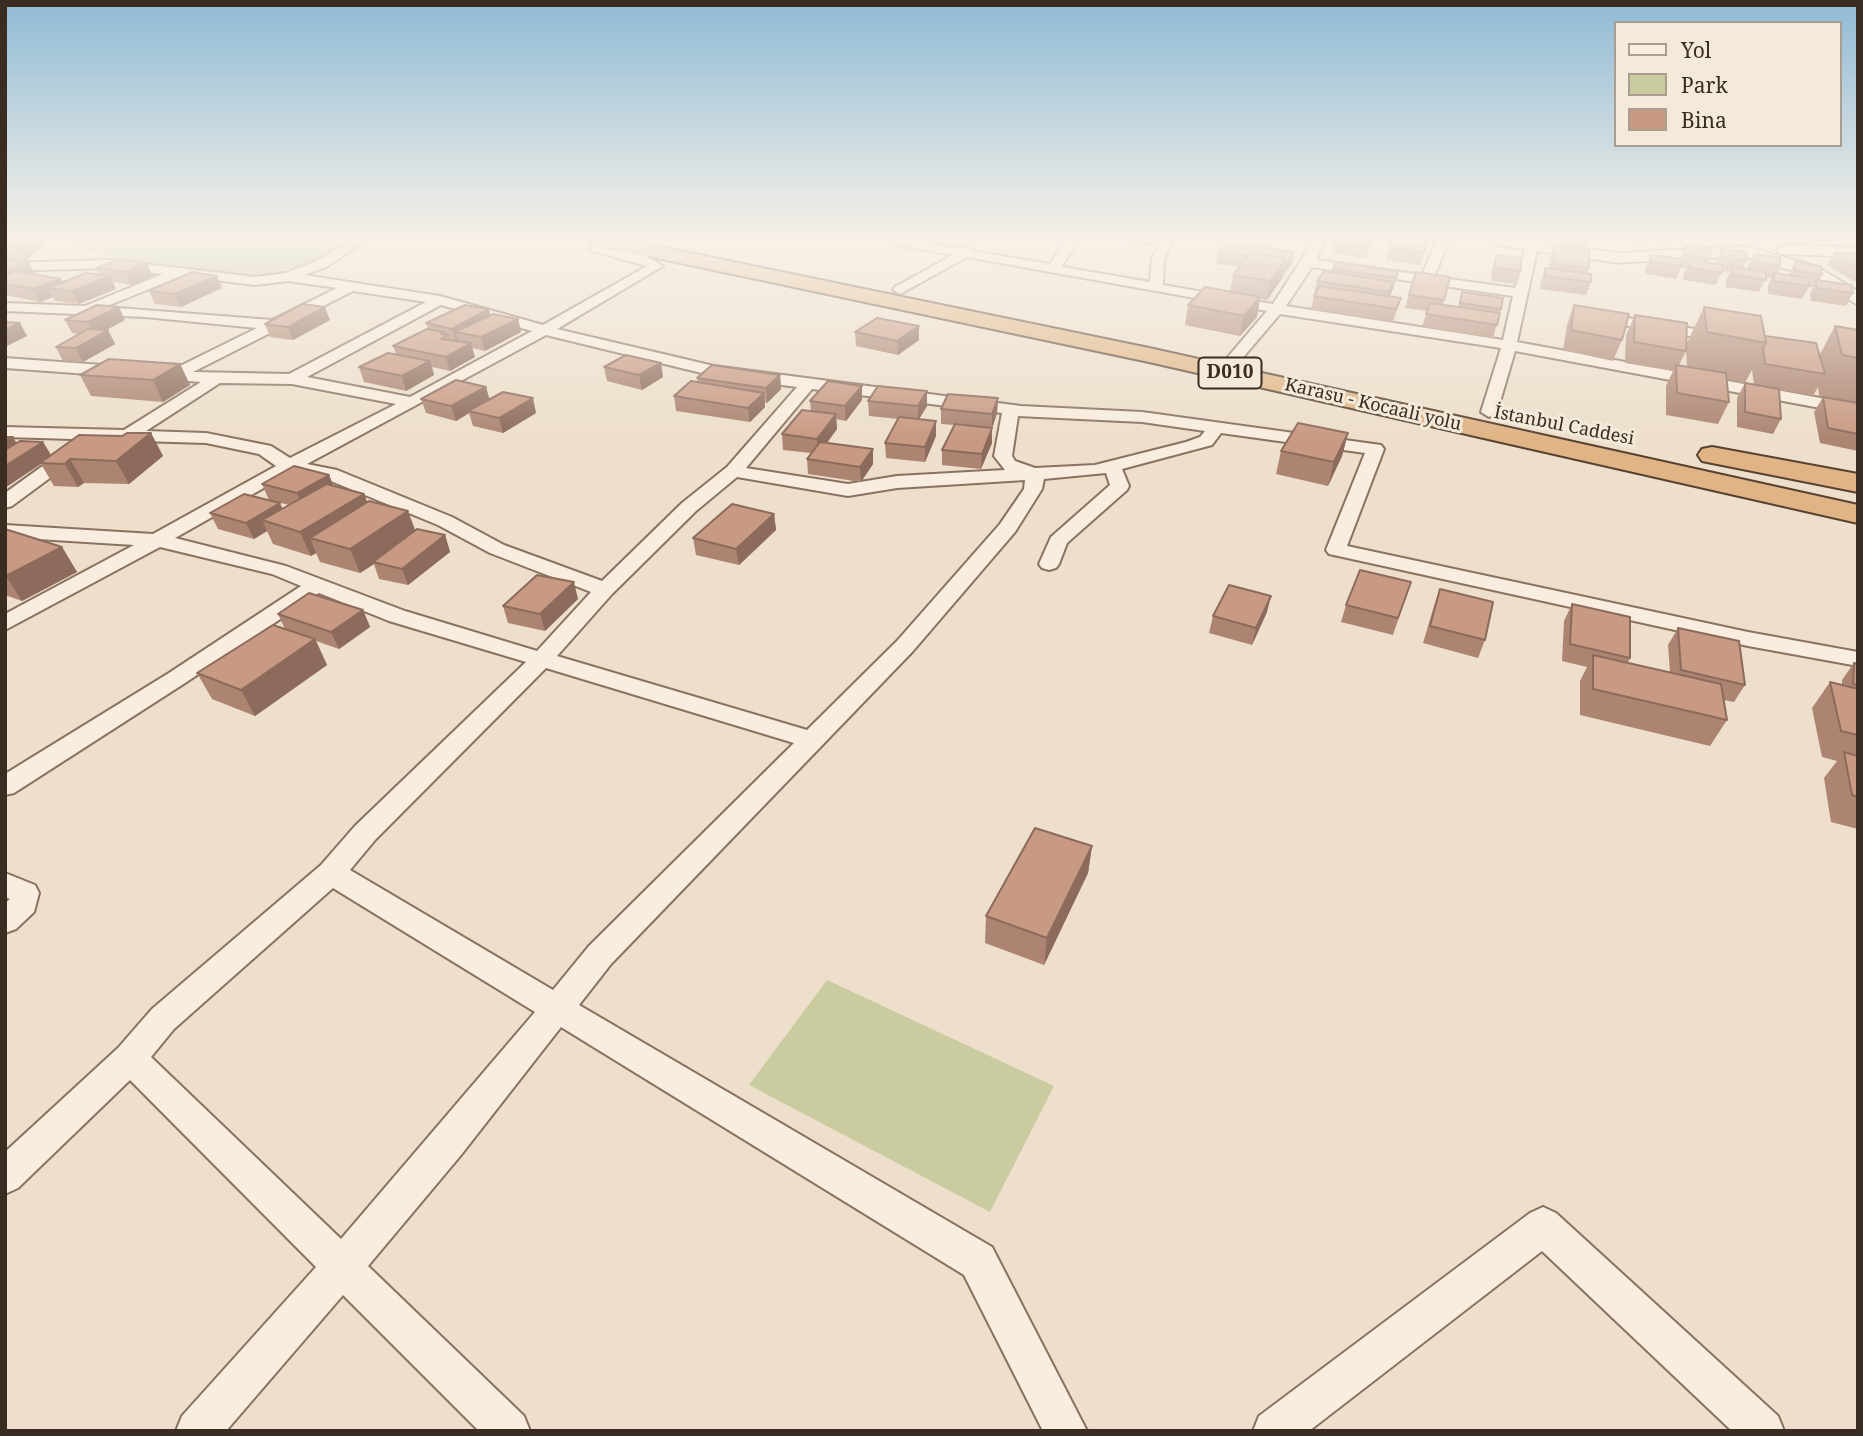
<!DOCTYPE html>
<html>
<head>
<meta charset="utf-8">
<style>
  body { margin:0 }
  #map { position:relative; width:1863px; height:1436px; overflow:hidden; background:#eddfcb; font-family:"Noto Serif",serif }
  canvas { display:block }
  .frame { position:absolute; inset:0; border:7px solid #3b2c22; pointer-events:none }
  .legend { position:absolute; left:1614px; top:21px; width:228px; height:126px; box-sizing:border-box; background:#f4eada; border:2px solid #aa9e90; margin:0; padding:9px 12px; list-style:none; font-size:21px; color:#3b2c22 }
  .legend li { display:flex; align-items:center; gap:14px; height:35px }
  .legend b { width:35px; border:2px solid #aa9e90 }
</style>
</head>
<body>
<div id="map">
<canvas width="1863" height="1436"></canvas>
<div class="frame"></div>
<ul class="legend">
<li><b style="height:9px;background:#f8edde"></b>Yol</li>
<li><b style="height:19px;background:#cacb9f"></b>Park</li>
<li><b style="height:19px;background:#c89983"></b>Bina</li>
</ul>
</div>
<script>
const ctx = document.querySelector('canvas').getContext('2d');
ctx.lineJoin = 'round';
function fillPath(path, color) { ctx.fillStyle = color; ctx.fill(path, 'evenodd'); }
const poly = rows => new Path2D(rows.map(r => 'M' + r).join(''));
function trace(path, color, width, dash) { ctx.strokeStyle = color; ctx.lineWidth = width; ctx.lineCap = dash ? 'butt' : 'round'; ctx.setLineDash(dash || []); ctx.stroke(path); }
function label(font, color, halo, rows, align = 'center') {
  ctx.font = font + ' "Noto Serif",serif'; ctx.lineWidth = 6; ctx.setLineDash([]); ctx.textBaseline = 'middle'; ctx.strokeStyle = halo; ctx.fillStyle = color; for (const [text, x, y, turn = 0] of rows) {
    ctx.save(); ctx.translate(x, y); ctx.rotate((+turn || 0) * Math.PI / 180); ctx.textAlign = isNaN(turn) ? turn : align; if (halo) ctx.strokeText(text, 0, 0); ctx.fillText(text, 0, 0); ctx.restore();
  }
}
const green = poly([
  [827,980,1054,1086,990,1212,749,1085]
]);
const cemetery = poly([
  [59,240,348,240,308,264,259,276,178,269,94,253]
]);
const minor = poly([
  [353,240,367,240,326,267,304,275,440,296,543,325,647,266,589,250,596,240,608,240,603,248,644,255,663,266,557,329,714,366,1021,406,1142,412,1381,445,1384,449,1347,546,1748,632,1858,652,1858,666,1748,646,1329,554,1326,550,1365,453,1221,433,1212,445,1122,469,1129,486,1127,490,1067,543,1059,564,1056,568,1049,570,1042,568,1039,564,1051,537,1110,485,1106,473,1044,479,1042,489,1015,532,913,651,611,964,579,1005,992,1247,1087,1431,1043,1431,964,1275,561,1027,461,1155,368,1266,524,1416,530,1431,479,1431,343,1295,226,1431,176,1431,182,1416,316,1267,130,1080,18,1188,5,1194,5,1152,118,1048,152,1009,321,865,355,826,526,662,389,621,319,593,185,683,14,793,5,795,5,774,169,673,301,586,272,574,160,547,5,630,5,614,134,545,5,537,5,525,153,534,276,466,259,454,206,443,5,437,5,427,124,430,201,382,5,368,5,358,172,370,257,328,145,317,5,311,5,303,85,306,163,274,110,268,5,271,5,263,110,260,255,277,286,273,316,261,353,240],
  [181,276,255,285,288,281,337,288,272,320,105,307,181,276],
  [353,291,426,302,289,374,193,372,353,291],
  [441,305,532,331,410,397,307,377,441,305],
  [546,335,714,376,797,387,727,467,682,503,602,581,504,545,452,517,337,470,307,464,546,335],
  [220,383,292,384,396,404,290,458,271,446,206,433,146,431,220,383],
  [812,389,1002,413,994,456,1005,470,897,476,848,484,746,468,812,389],
  [1018,416,1142,422,1205,431,1200,437,1186,442,1095,465,1035,468,1015,461,1012,456,1018,416],
  [292,472,326,479,438,525,490,553,591,592,537,651,405,611,286,566,175,538,292,472],
  [737,477,848,496,897,488,1025,480,1024,489,1000,524,897,641,807,730,557,656,612,594,696,511,737,477],
  [546,668,794,743,589,946,553,990,350,870,375,840,546,668],
  [333,888,535,1012,341,1239,151,1057,174,1029,333,888],
  [652,240,665,240,657,245,653,244,652,240],
  [886,240,912,240,961,249,968,244,972,245,972,251,1050,264,1065,240,1077,240,1062,267,1150,282,1152,259,1162,240,1174,240,1164,259,1163,285,1273,304,1314,240,1326,240,1316,260,1422,275,1437,240,1449,240,1434,277,1515,288,1526,246,1532,242,1538,246,1517,342,1858,405,1858,415,1515,351,1497,412,1489,417,1481,412,1501,348,1280,314,1240,361,1235,363,1227,358,1267,311,967,257,900,294,893,290,895,287,953,255,892,244,886,240],
  [1312,267,1513,296,1503,340,1286,306,1312,267],
  [1610,315,1725,334,1732,338,1725,342,1605,322,1603,319,1610,315],
  [71,449,80,454,77,458,12,506,5,508,5,493,65,450,71,449],
  [5,873,35,885,39,893,34,912,16,929,5,933,5,903,10,899,5,897,5,873],
  [1543,1207,1556,1213,1778,1416,1784,1431,1732,1431,1542,1251,1309,1431,1253,1431,1259,1416,1530,1213,1543,1207]
]);
const secondary = poly([
  [1487,240,1531,240,1618,253,1745,246,1816,266,1858,291,1858,305,1802,274,1744,256,1618,263,1496,245,1487,240],
  [1785,245,1858,247,1858,257,1779,254,1776,250,1785,245]
]);
const trunk = poly([
  [591,240,627,240,1149,348,1858,505,1858,523,1149,362,600,246,593,244,591,240],
  [1712,447,1858,474,1858,492,1702,461,1698,455,1702,449,1712,447]
]);
const wall = poly([
  [5,240,44,240,46,244,26,260,14,261,29,263,35,274,61,279,63,282,99,275,96,268,153,276,131,285,113,282,116,289,79,304,55,301,53,297,40,302,5,295],
  [1126,240,1154,240,1152,246,1126,244],
  [1429,240,1420,265,1386,260,1390,248],
  [1551,240,1594,240,1587,247],
  [1623,240,1670,240,1667,243,1650,240,1645,244],
  [1334,241,1371,245,1365,258,1332,253],
  [1554,245,1589,268,1587,273,1591,282,1586,295,1540,289,1541,281,1545,268,1549,268,1550,258],
  [1686,246,1710,259,1708,263,1715,264,1721,249,1746,261,1743,269,1748,270,1748,266,1754,254,1780,266,1777,274,1788,275,1795,262,1822,275,1819,281,1853,293,1846,306,1811,301,1810,293,1813,287,1809,287,1802,299,1768,294,1768,286,1771,278,1766,278,1759,292,1726,287,1726,280,1730,272,1722,271,1716,285,1683,280,1684,273,1686,268,1681,268,1676,279,1645,274,1646,267,1651,255,1680,259],
  [1218,252,1294,252,1292,264,1284,274,1283,274,1283,277,1267,300,1260,299,1257,317,1240,336,1185,325,1188,305,1230,292,1233,275,1239,267,1216,264],
  [1834,253,1858,253,1858,281,1853,281,1827,265],
  [1496,255,1521,271,1517,284,1491,281,1492,268],
  [1333,269,1398,271,1393,290,1392,290,1390,297,1401,298,1393,322,1311,309,1317,281,1332,272],
  [1416,272,1450,277,1443,305,1458,307,1462,292,1501,309,1493,338,1422,327,1427,311,1405,308],
  [222,288,181,307,155,304,149,291],
  [1574,305,1622,340,1613,361,1563,350,1567,325],
  [1704,307,1765,336,1819,356,1835,326,1858,330,1858,451,1820,443,1814,412,1823,397,1841,400,1819,396,1818,387,1813,396,1779,390,1781,419,1773,434,1737,427,1737,398,1745,383,1727,380,1729,402,1718,424,1666,415,1666,386,1673,371,1625,363,1626,335,1635,315,1686,345],
  [1686,351,1687,367,1679,365],
  [1752,370,1754,385,1745,383],
  [490,315,518,319,521,332,485,351,472,348,475,357,450,371,432,367,434,375,406,391,364,382,359,367,396,354,393,346,428,329,426,323],
  [65,320,125,320,106,330,108,330,115,344,83,362,63,361,56,347,80,334,72,333],
  [330,320,293,340,270,337,265,324],
  [919,326,919,340,898,355,856,346,855,332],
  [180,364,190,385,163,402,91,396,80,375],
  [604,367,663,377,642,390,607,381],
  [780,375,781,389,767,403,765,402,765,407,750,422,676,411,674,396,698,383,697,378],
  [862,386,862,400,846,421,836,419,837,429,827,443,873,464,861,482,808,474,807,459,811,453,783,450,782,434,811,411,810,401],
  [927,391,927,406,919,419,936,436,925,462,886,458,885,443,898,419,869,416,868,401],
  [998,398,997,413,992,428,992,443,981,469,942,465,942,450,954,425,941,424,941,409],
  [421,399,490,399,536,413,503,433,473,426,469,413,456,421,426,413],
  [151,433,163,456,129,484,84,483,78,487,54,486,41,464,16,443,43,442,51,455,122,436],
  [1348,433,1342,456,1328,486,1276,474,1281,451],
  [329,475,333,485,364,494,367,502,415,530,445,535,450,552,408,585,379,579,374,564,360,573,320,562,316,553,311,556,273,544,267,531,254,539,218,529,210,513,282,509,289,505,269,500,262,484],
  [774,514,776,530,739,565,696,555,693,538],
  [5,529,62,547,77,572,22,601,5,595],
  [1411,582,1393,635,1341,622,1346,605],
  [1440,589,1485,640,1478,658,1423,643,1434,606],
  [578,599,545,631,508,623,503,606],
  [1572,604,1630,658,1628,663,1670,672,1668,645,1678,628,1745,685,1734,702,1724,700,1727,720,1710,746,1580,715,1580,681,1587,667,1562,661,1564,621],
  [363,610,370,627,339,649,316,641,327,665,255,716,212,699,197,673,285,629,278,614],
  [1267,612,1252,645,1209,633,1213,616],
  [1854,663,1858,664,1858,829,1831,822,1824,778,1837,761,1822,757,1812,708,1830,682,1842,685,1842,680],
  [1092,846,1088,873,1044,965,985,943,986,916]
]);
const shadedWall = poly([
  [16,240,44,240,46,244,26,260],
  [1371,240,1373,240,1371,245,1365,258,1368,245],
  [1294,252,1292,264,1284,274,1287,262],
  [1286,258,1283,277,1267,300,1270,281],
  [29,263,35,275,5,284,5,271],
  [147,263,153,276,131,285,125,272],
  [110,276,116,289,79,304,72,291],
  [217,276,222,288,181,307,175,294],
  [61,279,67,290,48,288,53,297,40,302,33,289],
  [1394,282,1391,295,1385,305,1389,292],
  [1260,297,1257,317,1240,336,1244,316],
  [119,307,125,320,95,336,88,322],
  [325,307,330,320,293,340,288,327],
  [489,309,492,323,455,332,458,341,456,342,452,329],
  [518,319,521,332,485,351,481,337],
  [20,323,27,336,5,347,5,330],
  [919,326,919,340,898,355,897,341],
  [108,330,115,344,83,362,76,348],
  [471,343,475,357,450,371,446,357],
  [430,361,434,375,406,391,402,376],
  [661,363,663,377,642,390,639,375],
  [180,364,190,385,163,402,153,380],
  [780,375,781,389,767,403,766,388],
  [862,386,862,400,846,421,845,406],
  [486,387,490,401,468,411,469,413,456,421,451,406],
  [927,391,927,406,918,421,918,406],
  [764,393,765,407,750,422,748,408],
  [533,398,536,413,503,433,499,418],
  [998,398,997,413,992,429,992,414],
  [836,414,837,429,818,454,817,439],
  [936,421,936,436,925,462,925,447],
  [992,428,992,443,981,469,982,454],
  [151,433,163,456,129,484,116,461],
  [1348,433,1342,456,1328,486,1334,462],
  [13,437,22,452,5,462,5,441],
  [43,442,52,457,40,463,41,464,5,488,5,466],
  [873,449,873,464,861,482,860,467],
  [70,459,84,483,78,487,65,464],
  [329,475,335,490,304,509,297,493],
  [364,494,373,518,310,538,316,553,311,556,300,532],
  [280,503,287,519,262,520,267,531,254,539,246,523],
  [408,511,417,535,373,562,374,564,360,573,350,549],
  [774,514,776,530,739,565,736,549],
  [445,535,450,552,408,585,402,569],
  [62,547,77,572,22,601,6,576],
  [574,582,578,599,545,631,540,614],
  [1271,596,1267,612,1252,645,1256,628],
  [363,610,370,627,339,649,331,632],
  [315,639,327,665,255,716,241,690],
  [1092,846,1088,873,1044,965,1047,938]
]);
const building = poly([
  [1335,240,1371,240,1368,245,1334,241,1335,240],
  [1393,240,1428,240,1424,252,1390,248,1393,240],
  [1227,242,1294,252,1287,262,1286,262,1286,258,1250,253,1248,256,1218,252,1227,242],
  [1554,245,1589,250,1589,268,1553,263,1554,245],
  [1686,246,1711,250,1710,259,1684,255,1686,246],
  [1721,249,1747,252,1746,261,1721,257,1721,249],
  [1250,253,1286,258,1270,281,1233,275,1250,253],
  [1834,253,1858,253,1858,267,1834,253],
  [1754,254,1780,257,1780,266,1754,262,1754,254],
  [1496,255,1521,258,1521,271,1495,268,1496,255],
  [1651,255,1683,259,1682,266,1650,262,1651,255],
  [119,259,147,263,125,272,96,268,119,259],
  [5,260,7,260,29,263,5,271,5,260],
  [1690,260,1723,265,1722,273,1689,268,1690,260],
  [1336,262,1398,271,1396,278,1333,269,1336,262],
  [1795,262,1821,266,1822,275,1795,271,1795,262],
  [1732,267,1766,272,1766,280,1732,274,1732,267],
  [1545,268,1591,274,1591,282,1545,276,1545,268],
  [16,271,61,279,33,289,5,284,5,275,16,271],
  [1324,271,1394,282,1389,292,1317,281,1324,271],
  [192,272,217,276,175,294,149,291,192,272],
  [1416,272,1450,277,1444,300,1409,295,1416,272],
  [86,273,110,276,72,291,48,288,86,273],
  [1774,273,1808,278,1809,286,1774,281,1774,273],
  [1816,280,1852,285,1853,293,1817,288,1816,280],
  [1319,286,1401,298,1396,309,1314,296,1319,286],
  [1205,287,1260,297,1244,316,1188,305,1205,287],
  [1462,292,1503,298,1501,309,1460,303,1462,292],
  [1430,303,1500,313,1497,325,1426,314,1430,303],
  [302,304,325,307,288,327,265,324,302,304],
  [97,305,119,307,88,322,65,320,97,305],
  [465,305,489,309,452,329,426,323,465,305],
  [1574,305,1629,314,1622,340,1571,330,1574,305],
  [1704,307,1761,316,1766,343,1707,332,1704,307],
  [493,314,518,319,481,337,455,332,493,314],
  [1635,315,1687,323,1686,351,1634,342,1635,315],
  [877,318,919,326,897,341,855,332,877,318],
  [5,322,20,323,5,330,5,322],
  [1835,326,1858,330,1858,358,1842,355,1835,326],
  [88,329,108,330,76,348,56,347,88,329],
  [427,329,444,332,441,334,448,335,441,339,471,343,446,357,393,346,427,329],
  [1765,336,1816,343,1825,374,1765,364,1763,349,1766,343,1765,336],
  [388,353,430,361,402,376,359,367,388,353],
  [626,355,661,363,639,375,604,367,626,355],
  [109,359,180,364,153,380,80,375,109,359],
  [712,365,780,375,766,388,697,378,712,365],
  [1676,365,1726,373,1729,402,1677,393,1676,365],
  [456,380,486,387,451,406,421,399,456,380],
  [691,381,764,393,748,408,674,396,691,381],
  [828,381,862,386,845,406,810,401,828,381],
  [1745,383,1779,389,1781,419,1745,412,1745,383],
  [878,386,927,391,918,406,868,401,878,386],
  [503,392,533,398,499,418,468,411,503,392],
  [948,394,998,398,992,414,941,409,948,394],
  [1823,397,1858,403,1858,434,1828,428,1823,397],
  [802,410,836,414,817,439,782,434,802,410],
  [899,417,936,421,925,447,885,443,899,417],
  [1298,423,1348,433,1334,462,1281,451,1298,423],
  [955,424,992,428,982,454,942,450,955,424],
  [127,433,151,433,116,461,70,459,65,464,40,463,79,435,122,436,127,433],
  [5,437,13,437,5,441,5,437],
  [20,441,43,442,5,466,5,450,20,441],
  [820,442,873,449,860,467,807,459,820,442],
  [294,466,329,475,297,493,262,484,294,466],
  [327,484,364,494,300,532,262,520,327,484],
  [244,494,280,503,246,523,210,513,244,494],
  [369,501,408,511,350,549,310,538,369,501],
  [732,504,774,514,736,549,693,538,732,504],
  [5,529,62,547,6,576,5,529],
  [417,529,445,535,402,569,373,562,417,529],
  [1360,570,1411,582,1398,618,1346,605,1360,570],
  [537,575,574,582,540,614,503,606,537,575],
  [1229,585,1271,596,1256,628,1213,616,1229,585],
  [1440,589,1493,602,1485,640,1430,626,1440,589],
  [309,593,363,610,331,632,278,614,309,593],
  [1572,604,1630,617,1630,658,1570,644,1572,604],
  [273,625,315,639,241,690,197,673,273,625],
  [1678,628,1739,641,1745,685,1681,670,1678,628],
  [1593,655,1721,684,1727,720,1593,689,1593,655],
  [1854,663,1858,664,1858,685,1853,684,1854,663],
  [1830,682,1858,689,1858,735,1841,731,1830,682],
  [1844,752,1858,756,1858,797,1852,795,1844,752],
  [1035,828,1092,846,1047,938,986,916,1035,828]
]);
const farStreetnames = [
  ["Karasu - Kocaali yolu",1373,405,13],
  ["İstanbul Caddesi",1564,426,11]
];
const shields = [
  [1230,373,63]
];
const shieldNames = [
  ["D010",1230,373]
];
fillPath(green, '#cacb9f');
fillPath(cemetery, '#c0c19d');
trace(minor, '#897260', 4);
trace(secondary, '#6b5343', 3);
trace(trunk, '#574133', 4);
fillPath(minor, '#f8edde');
fillPath(secondary, '#f8edde');
fillPath(trunk, '#e0b484');
fillPath(wall, '#ac8471');
fillPath(shadedWall, '#8c6b5c');
fillPath(building, '#c89983');
trace(building, '#8c6b5c', 2);
const sky = ctx.createLinearGradient(0, 0, 0, 441);
sky.addColorStop(0, '#8fbad5');
sky.addColorStop(0.54, '#f7f1e8');
sky.addColorStop(1, '#f7f1e800');
ctx.fillStyle = sky;
ctx.fillRect(0, 0, 1863, 441);
label('18px', '#3b2c22', '#f4eada', farStreetnames);
for (const [x, y, w] of shields) { const box = new Path2D(); box.roundRect(x - w / 2, y - 15.5, w, 31, 5); ctx.fillStyle = '#f4eada'; ctx.fill(box); trace(box, '#3b2c22', 2); }
label('bold 19px', '#3b2c22', null, shieldNames);
</script>
</body>
</html>
